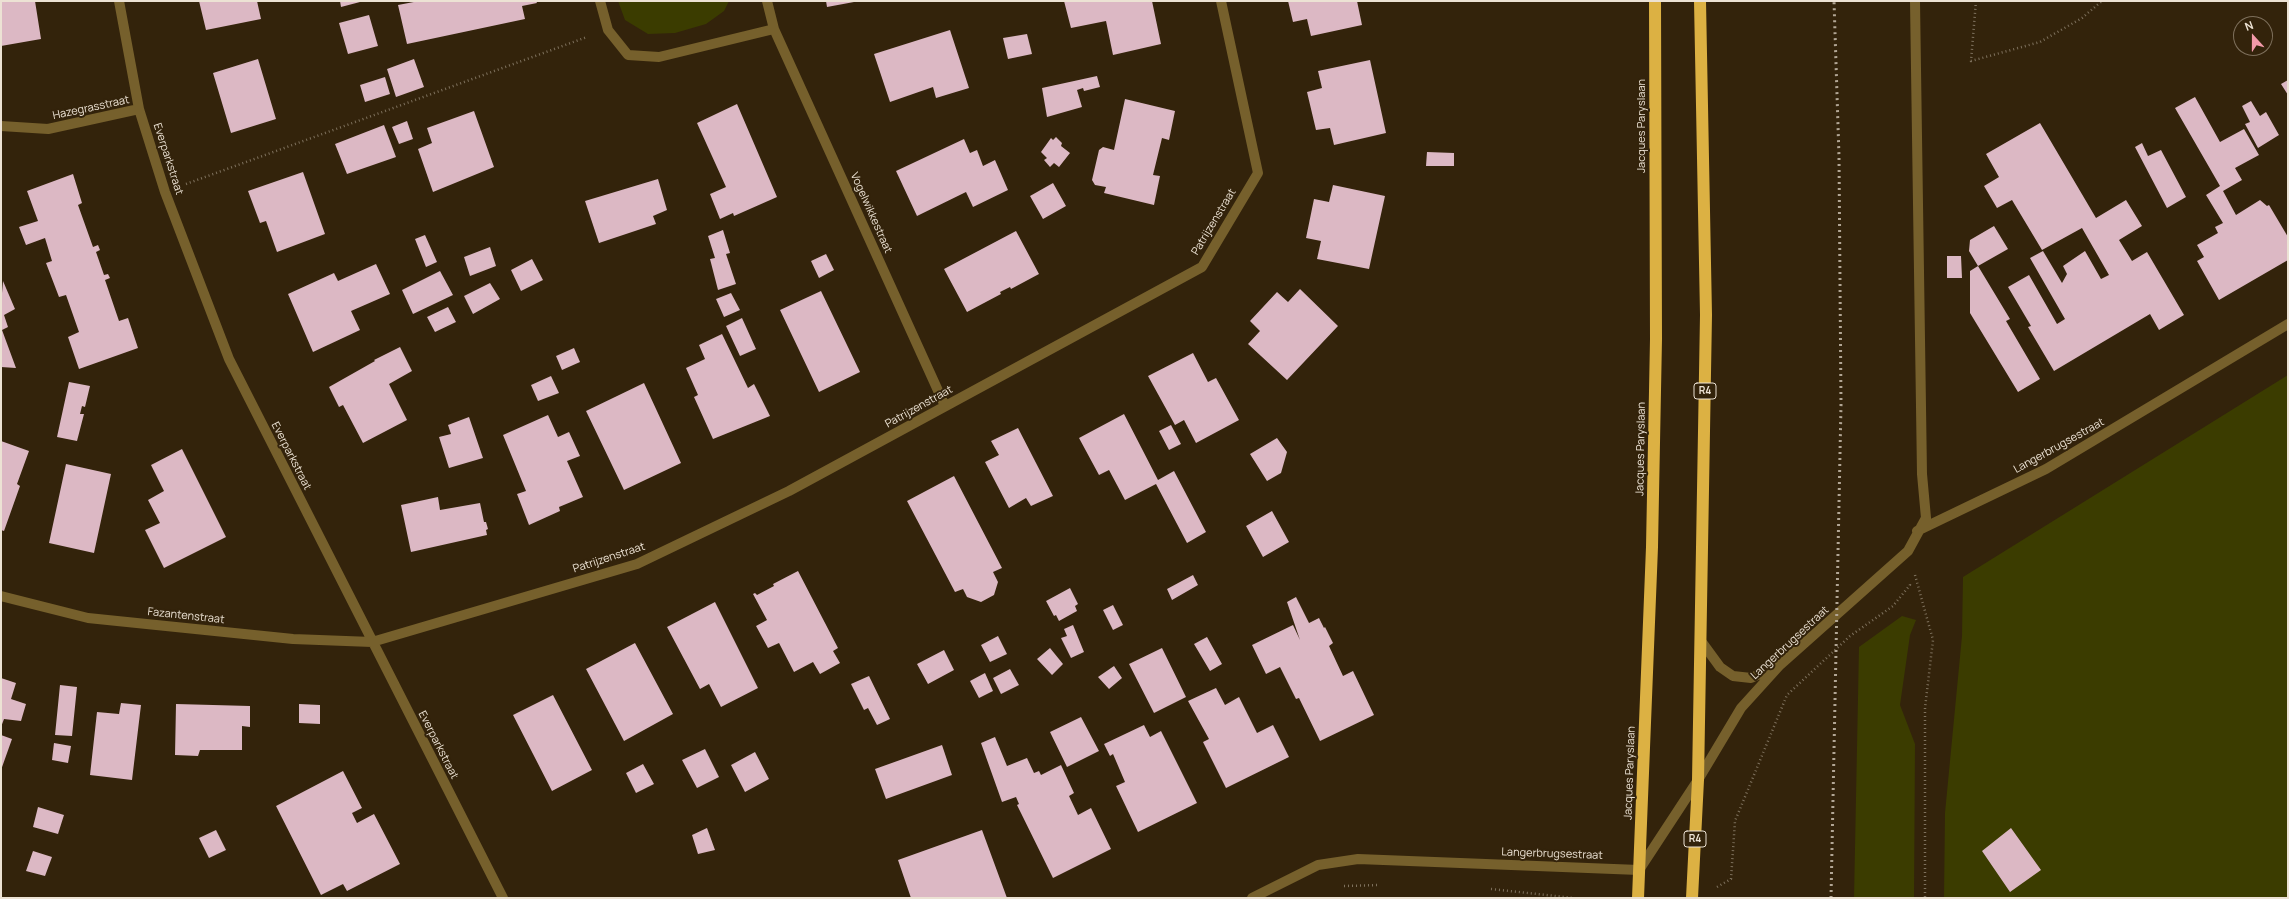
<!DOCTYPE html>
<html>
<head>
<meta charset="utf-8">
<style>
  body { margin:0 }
  #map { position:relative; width:2289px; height:899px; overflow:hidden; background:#33230b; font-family:Manrope,sans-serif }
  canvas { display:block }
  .frame { position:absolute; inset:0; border:2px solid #ece2d4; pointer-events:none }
  .north { position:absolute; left:2233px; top:16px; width:40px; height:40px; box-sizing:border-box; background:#33230b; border:1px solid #7d6f5b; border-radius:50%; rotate:339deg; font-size:11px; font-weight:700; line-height:16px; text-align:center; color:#ece2d4 }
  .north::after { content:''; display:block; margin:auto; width:14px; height:18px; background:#f39aaa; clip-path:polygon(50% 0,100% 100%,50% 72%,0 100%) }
</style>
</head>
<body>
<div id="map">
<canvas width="2289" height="899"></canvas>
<div class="frame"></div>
<div class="north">N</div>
</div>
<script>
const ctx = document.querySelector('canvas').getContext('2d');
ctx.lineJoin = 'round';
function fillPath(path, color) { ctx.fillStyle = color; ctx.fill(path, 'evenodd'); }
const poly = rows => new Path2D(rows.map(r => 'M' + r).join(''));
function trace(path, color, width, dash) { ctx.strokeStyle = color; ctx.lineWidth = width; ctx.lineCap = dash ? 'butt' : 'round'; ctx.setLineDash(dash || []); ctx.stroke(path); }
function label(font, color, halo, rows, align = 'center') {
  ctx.font = font + ' Manrope,sans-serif'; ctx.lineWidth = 4; ctx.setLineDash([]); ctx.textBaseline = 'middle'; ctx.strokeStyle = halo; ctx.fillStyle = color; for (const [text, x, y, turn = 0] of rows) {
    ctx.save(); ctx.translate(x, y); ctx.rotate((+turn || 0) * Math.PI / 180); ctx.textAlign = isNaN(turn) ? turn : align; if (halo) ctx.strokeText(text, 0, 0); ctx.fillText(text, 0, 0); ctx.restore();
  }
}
const green = poly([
  [618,1,729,1,724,11,706,24,675,33,648,34,625,20],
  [2288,375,2288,898,1944,898,1945,813,1962,636,1963,577],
  [1902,616,1916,620,1910,635,1900,705,1915,744,1914,898,1854,898,1859,647]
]);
const building = poly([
  [8,1,35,1,41,39,1,46,1,2],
  [199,1,257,1,261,19,206,30],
  [340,1,360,1,360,2,341,7],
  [419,1,536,1,537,3,522,6,525,19,407,44,398,5],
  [826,1,854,1,854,2,827,7],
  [1064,1,1152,1,1161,44,1113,55,1106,21,1071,28],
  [1288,1,1357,1,1362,25,1311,36,1307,19,1293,22],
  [369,15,378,46,348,54,339,23],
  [950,30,969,88,936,98,933,87,890,102,874,54],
  [1027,34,1032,54,1008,59,1003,38],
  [258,59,276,119,231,133,213,73],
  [414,59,424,87,396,97,387,69],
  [1370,60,1386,133,1334,145,1330,128,1316,130,1307,92,1322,88,1318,71],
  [1097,76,1100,87,1084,91,1083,88,1077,90,1082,107,1047,117,1042,88],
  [385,77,390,94,365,102,360,85],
  [2288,80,2288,95,2281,84],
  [2195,97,2220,142,2244,129,2259,155,2235,168,2242,180,2223,191,2236,215,2260,200,2267,206,2269,205,2288,237,2288,260,2219,300,2197,261,2204,257,2197,245,2218,233,2215,227,2223,223,2206,195,2220,186,2175,108],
  [1125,99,1175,111,1169,140,1162,138,1153,175,1160,176,1154,205,1104,193,1106,187,1095,185,1092,180,1099,150,1103,147,1114,150],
  [2251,101,2260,116,2266,112,2279,135,2258,148,2245,124,2250,122,2242,106],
  [737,104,777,197,734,216,733,213,720,219,710,194,726,187,697,123],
  [474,111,494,167,433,192,418,149,432,143,427,128],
  [407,121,413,139,399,144,392,127],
  [2040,123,2096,218,2126,200,2142,226,2119,240,2132,261,2147,252,2184,315,2159,330,2150,314,2054,371,2028,327,2031,326,2008,287,2029,275,2057,324,2065,319,2030,258,2043,251,2062,283,2067,274,2063,266,2085,251,2101,279,2109,275,2082,228,2042,250,2012,200,1997,208,1984,186,1999,177,1986,154],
  [384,125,396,157,347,174,335,144],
  [1056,137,1062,143,1061,146,1070,153,1059,167,1054,163,1050,167,1044,160,1047,158,1041,152,1051,138,1053,140],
  [964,139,970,153,977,150,983,166,995,160,1008,190,973,207,966,192,917,216,896,171],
  [2142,143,2148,156,2161,150,2186,197,2167,208,2135,147],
  [1427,152,1454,153,1454,166,1426,166],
  [303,172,325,234,277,252,266,221,260,223,248,191],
  [73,174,82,203,78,205,93,247,98,245,100,250,96,252,104,275,108,274,110,278,105,280,119,321,128,318,138,348,79,369,68,337,79,332,66,295,59,297,46,263,52,261,45,238,26,245,19,227,38,221,27,191],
  [658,179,667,210,653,216,656,224,599,243,585,201],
  [1053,183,1066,206,1043,219,1030,196],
  [1333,185,1385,196,1369,269,1317,259,1321,241,1306,238,1314,199,1329,202],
  [1994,226,2008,249,1978,266,1969,251,1970,240],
  [723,230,730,253,726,254,736,284,718,290,710,259,715,258,708,236],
  [1016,231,1039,274,1011,289,1010,287,1000,292,1001,294,967,312,944,269],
  [425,235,437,262,426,267,415,239],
  [490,247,496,266,470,276,464,257],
  [826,254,834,270,819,278,811,261],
  [1947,256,1961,256,1962,278,1947,278],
  [532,259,543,280,521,291,511,270],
  [376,264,390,294,351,311,360,330,313,352,288,294,334,273,338,281],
  [1978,266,2010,319,2006,321,2040,379,2018,392,1970,313,1970,271],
  [440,271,453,295,413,314,402,290],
  [3,281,15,309,4,315,8,327,2,330,16,368,1,367,1,305],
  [490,283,500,299,473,314,464,296],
  [1300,289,1338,326,1287,380,1248,344,1260,331,1250,321,1277,292,1288,302],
  [821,291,860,372,819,392,780,310],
  [731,293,740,310,724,317,716,299],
  [448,307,456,322,435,332,427,317],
  [742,318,756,349,740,356,726,326],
  [722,334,748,388,754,384,770,416,713,439,694,397,698,395,686,368,705,359,699,345],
  [400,347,412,371,389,384,407,420,363,443,343,405,339,407,329,387,375,361,374,360],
  [574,348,580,362,562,370,556,356],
  [1193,353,1208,382,1216,378,1239,420,1196,443,1184,420,1175,425,1148,376],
  [551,376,559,393,538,401,531,385],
  [69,382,90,386,85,407,82,406,80,414,84,414,77,441,57,437],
  [644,383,681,463,624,490,586,411],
  [1124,414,1158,480,1174,471,1206,532,1187,543,1156,484,1125,500,1109,470,1099,475,1079,438],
  [548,415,558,437,569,432,580,456,567,461,583,497,559,507,560,511,529,525,517,494,526,491,503,435],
  [469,417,483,458,449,468,439,437,451,434,448,425],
  [1171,425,1181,444,1169,450,1159,431],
  [1018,428,1053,496,1031,506,1026,498,1009,508,985,462,999,455,991,441],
  [1277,438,1287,452,1281,473,1267,481,1250,454],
  [1,441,29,451,17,484,20,486,4,531,1,530],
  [182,449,226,537,164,568,145,530,160,523,148,500,164,491,151,465],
  [66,464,111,474,94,553,49,543],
  [954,476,1002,568,993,572,998,582,994,595,981,602,967,597,963,589,955,592,907,501],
  [438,497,440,510,480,503,484,522,486,522,488,529,486,530,487,535,411,552,401,505],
  [1272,511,1289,542,1263,557,1246,526],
  [798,571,838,648,833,651,840,663,820,674,813,662,794,672,779,643,768,648,756,626,767,620,753,594,755,593,757,595,774,586,773,584],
  [1193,575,1198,585,1172,600,1167,589],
  [1070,588,1078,604,1075,606,1077,611,1059,621,1056,615,1054,616,1046,601],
  [1296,597,1309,623,1319,618,1324,628,1325,627,1333,643,1329,646,1343,676,1353,671,1374,715,1320,741,1299,698,1296,699,1280,667,1266,674,1252,645,1293,625,1300,640,1287,602],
  [715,602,758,688,721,707,709,684,700,689,667,627],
  [1113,605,1123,625,1113,630,1103,610],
  [1073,625,1084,652,1071,658,1061,638,1067,636,1064,629],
  [998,636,1007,654,990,662,981,645],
  [1207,637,1222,664,1210,671,1194,644],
  [635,643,673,714,624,741,586,669],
  [1050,648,1063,664,1052,675,1037,659],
  [1162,648,1186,697,1154,713,1129,664],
  [944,650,954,670,928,684,917,664],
  [1114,666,1122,678,1109,689,1098,677],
  [1010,669,1019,685,1001,694,993,678],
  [985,673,993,691,979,698,970,681],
  [869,676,890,719,877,725,868,708,864,710,851,684],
  [1,678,16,683,11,699,26,704,21,721,4,719,1,727],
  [60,685,77,687,72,736,55,735],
  [1216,688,1225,705,1239,697,1257,733,1273,725,1289,757,1226,788,1203,742,1209,739,1188,701],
  [553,695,592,770,552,791,513,715],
  [121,703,141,705,132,780,90,775,97,712,119,714],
  [176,704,250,706,250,727,242,726,242,750,200,750,198,756,175,755],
  [299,704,320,705,320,724,299,723],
  [1081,717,1099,751,1067,767,1050,732],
  [1144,725,1150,737,1161,731,1197,803,1138,832,1116,786,1125,782,1113,754,1110,756,1104,744],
  [1,735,12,739,1,770],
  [995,737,1007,766,1027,758,1034,773,1039,771,1041,775,1061,765,1074,793,1069,796,1078,815,1091,808,1111,849,1053,878,1017,805,1019,804,1016,797,1002,802,981,743],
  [54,743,71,746,68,763,52,760],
  [942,745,952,775,886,799,875,769],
  [705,749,719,777,697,788,682,760],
  [755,752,769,779,745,792,731,765],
  [643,764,654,784,636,793,626,773],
  [343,771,362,808,352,813,357,823,374,814,400,864,347,891,343,884,321,895,276,806],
  [38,807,64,815,58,834,33,827],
  [707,828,715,850,698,854,692,835],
  [2011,828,2041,870,2010,892,1982,851],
  [216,830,226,850,209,858,199,838],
  [982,830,1007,898,911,898,898,860],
  [33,851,52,857,45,876,26,871]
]);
const path = poly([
  [1976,1,1971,61,2040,42,2082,18,2102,1],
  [186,184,587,37],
  [1915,575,1933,640,1925,708,1925,898],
  [1344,886,1379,885],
  [1717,887,1731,879,1735,821,1787,695,1850,636,1893,606,1910,585,1909,582],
  [1491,889,1574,898]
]);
const minor = poly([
  [119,1,139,109,165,192,229,359,503,898],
  [600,1,608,30,628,55,659,57,774,29],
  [767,1,774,29,945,406],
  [1,126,48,129,139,109],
  [1917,531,2046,469,2288,324],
  [1,596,88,618,293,639,372,642,637,564,789,491,1202,267,1258,173,1221,1],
  [1701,641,1720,667,1733,676,1751,678,1776,667],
  [1252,898,1318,865,1358,859,1639,870,1698,780,1741,708,1780,665,1908,551,1926,518,1922,474,1915,1]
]);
const highway = poly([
  [1638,898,1652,547,1656,339,1655,1],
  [1692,898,1698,780,1706,315,1700,1]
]);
const rail = poly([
  [1831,898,1841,405,1839,157,1834,1]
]);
const shields = [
  [1705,391,22],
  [1695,839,22]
];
const shieldNames = [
  ["R4",1705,391],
  ["R4",1695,839]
];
const streetNames = [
  ["Hazegrasstraat",91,108,-12],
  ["Jacques Paryslaan",1642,126,-90],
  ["Everparkstraat",168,159,72],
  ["Vogelwikkestraat",871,213,66],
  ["Patrijzenstraat",1214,222,-59],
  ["Patrijzenstraat",919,407,-29],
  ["Langerbrugsestraat",2059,446,-29],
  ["Jacques Paryslaan",1641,449,-89],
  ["Everparkstraat",291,456,63],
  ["Patrijzenstraat",609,558,-18],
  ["Fazantenstraat",186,616,6],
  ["Langerbrugsestraat",1790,643,-43],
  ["Everparkstraat",438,745,63],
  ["Jacques Paryslaan",1630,773,-88],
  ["Langerbrugsestraat",1552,854,2]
];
fillPath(green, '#3b3c00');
fillPath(building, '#dcb8c4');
trace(path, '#7e715d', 2.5, [1, 3]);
trace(minor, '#76602c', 10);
trace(highway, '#dcb143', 12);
trace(rail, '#b2a695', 3, [2, 4]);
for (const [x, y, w] of shields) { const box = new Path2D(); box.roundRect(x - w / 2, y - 8, w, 16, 3); ctx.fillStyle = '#33230b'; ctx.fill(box); trace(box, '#ece2d4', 1); }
label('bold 10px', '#ece2d4', null, shieldNames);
label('11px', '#ece2d4', '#33230b', streetNames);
</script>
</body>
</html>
